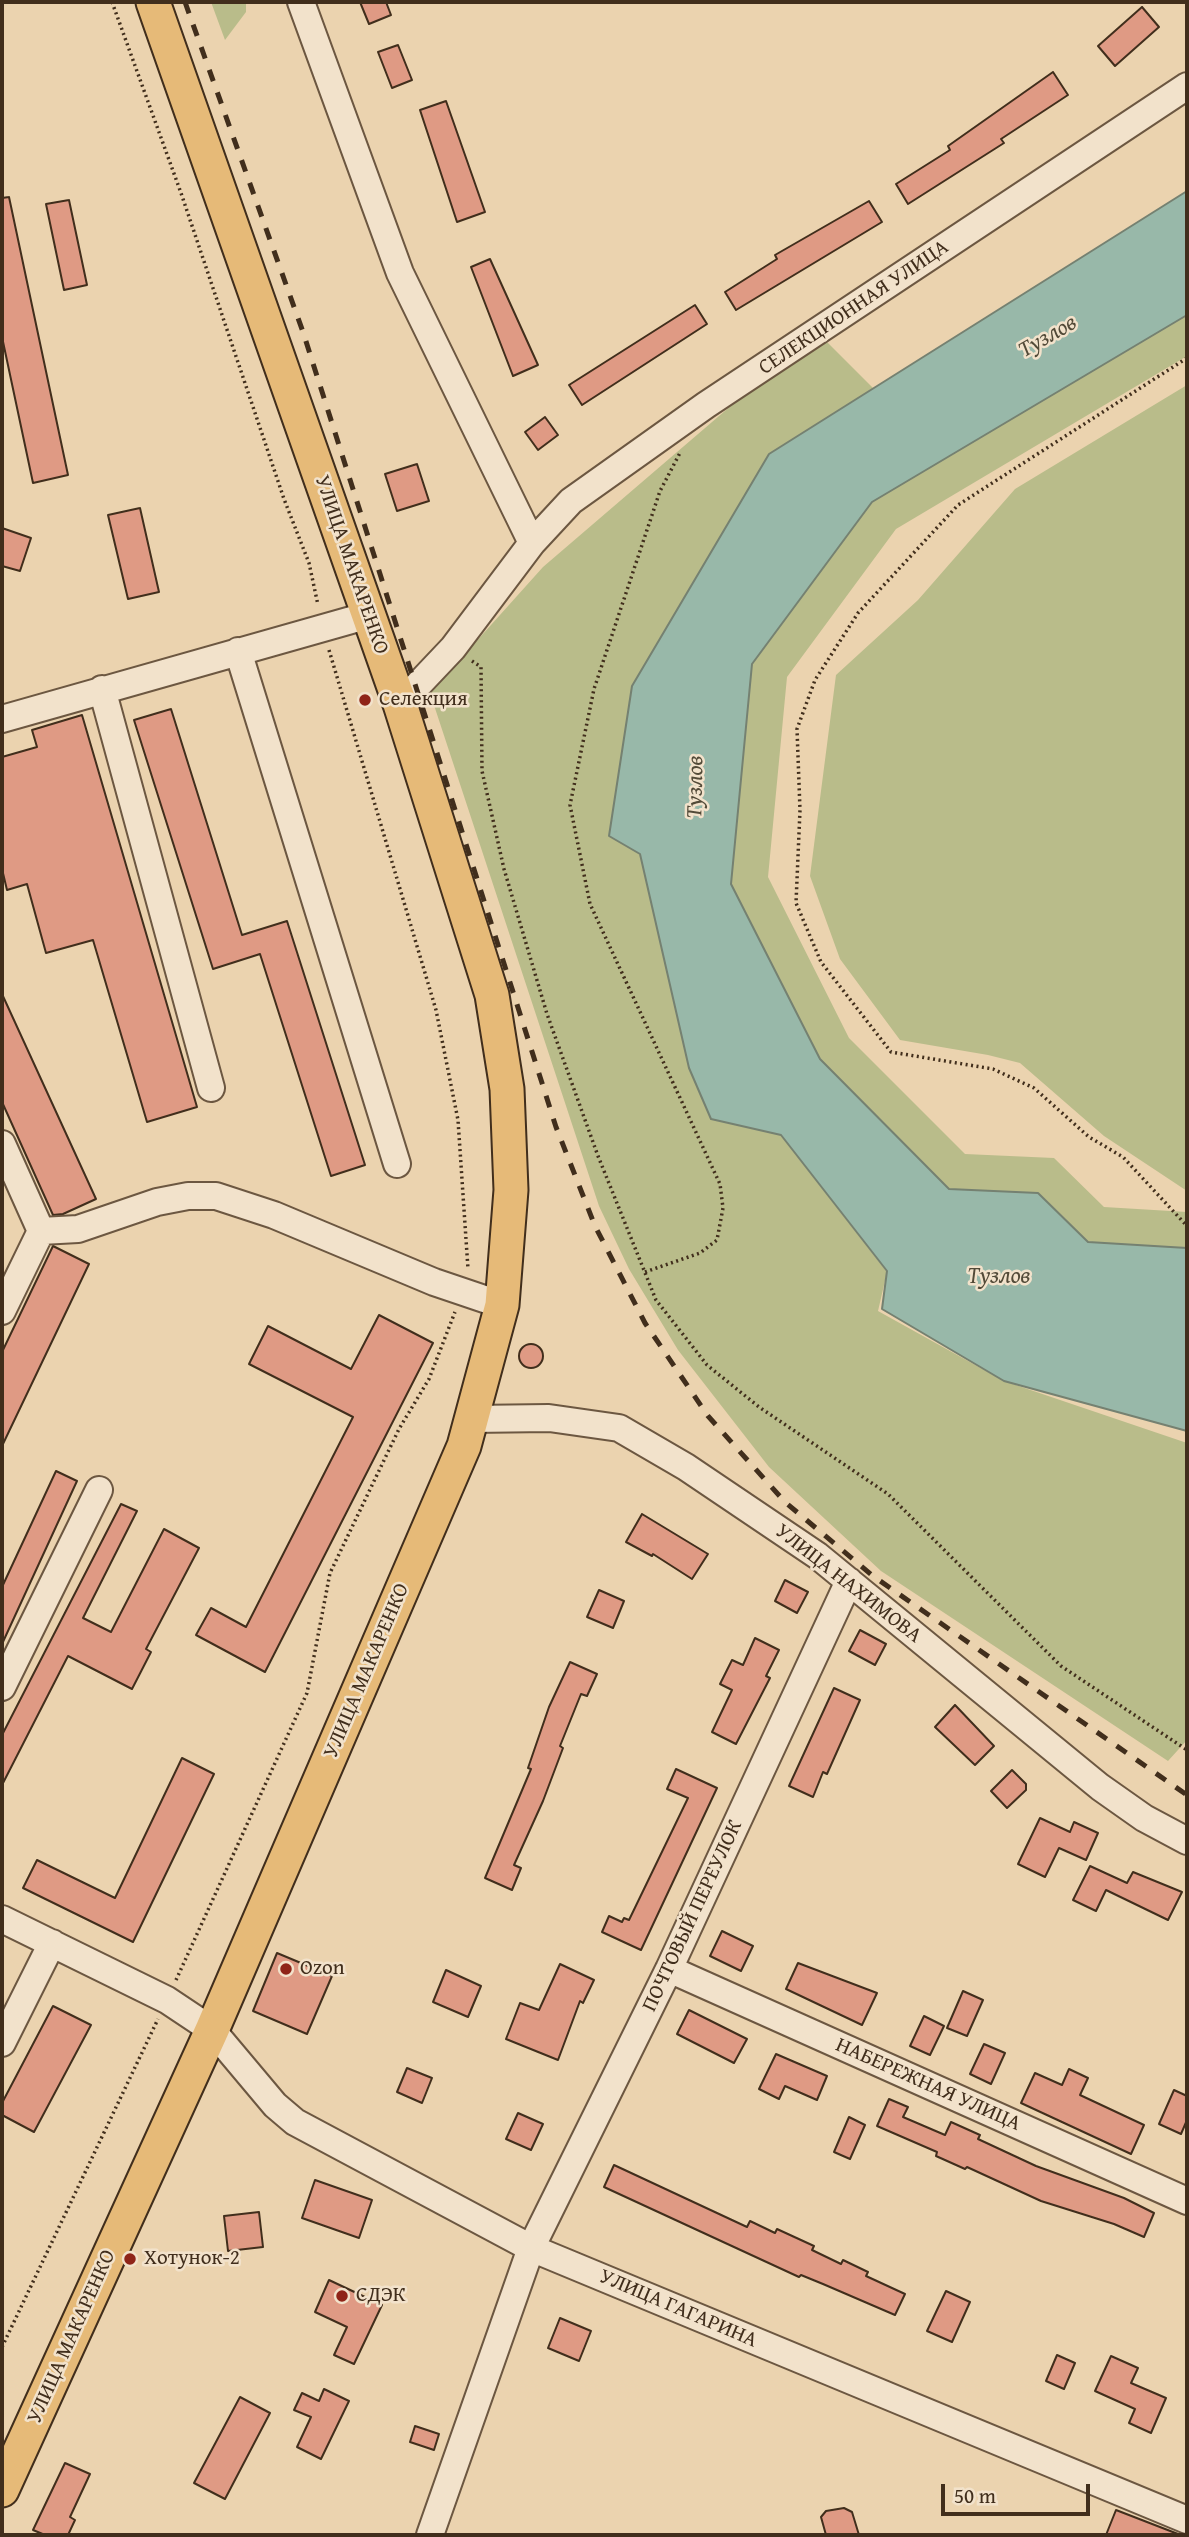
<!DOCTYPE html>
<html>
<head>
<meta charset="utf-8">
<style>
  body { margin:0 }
  #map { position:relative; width:1189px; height:2537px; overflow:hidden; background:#ebd3af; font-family:"Gentium Book Plus",serif }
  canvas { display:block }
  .frame { position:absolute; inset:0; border:4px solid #412e1c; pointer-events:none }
  .scale { position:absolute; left:941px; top:2484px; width:149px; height:32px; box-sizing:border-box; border:4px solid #412e1c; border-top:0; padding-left:9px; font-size:21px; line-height:24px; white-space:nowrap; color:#412e1c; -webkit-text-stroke:5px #f2e2cb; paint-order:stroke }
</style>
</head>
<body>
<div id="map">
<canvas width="1189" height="2537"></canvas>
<div class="frame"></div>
<div class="scale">50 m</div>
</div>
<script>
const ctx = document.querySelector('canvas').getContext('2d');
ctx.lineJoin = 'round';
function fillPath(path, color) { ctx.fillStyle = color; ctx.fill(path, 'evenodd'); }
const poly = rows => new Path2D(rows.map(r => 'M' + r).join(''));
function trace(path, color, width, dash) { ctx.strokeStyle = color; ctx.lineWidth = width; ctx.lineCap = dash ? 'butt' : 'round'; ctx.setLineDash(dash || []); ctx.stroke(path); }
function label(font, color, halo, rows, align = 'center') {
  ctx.font = font + ' "Gentium Book Plus",serif'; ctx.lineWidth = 5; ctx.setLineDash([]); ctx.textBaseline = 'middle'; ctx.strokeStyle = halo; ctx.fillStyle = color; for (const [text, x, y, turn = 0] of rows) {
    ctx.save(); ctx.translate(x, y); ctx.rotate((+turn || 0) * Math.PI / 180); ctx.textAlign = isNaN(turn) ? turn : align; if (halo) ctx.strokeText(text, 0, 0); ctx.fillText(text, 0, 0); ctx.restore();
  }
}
const green = poly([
  [211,2,246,2,246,12,225,40],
  [1187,315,1187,356,896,529,787,677,768,877,849,1038,965,1154,1054,1158,1104,1207,1187,1212,1187,1248,1088,1242,1038,1193,949,1189,820,1060,731,884,752,664,872,502],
  [825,340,875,390,769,454,640,854,689,1068,711,1119,781,1135,887,1272,878,1311,1004,1381,1187,1443,1187,1740,1168,1761,881,1571,769,1467,678,1350,629,1269,599,1206,430,693,543,567,740,398],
  [1187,385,1187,1191,1104,1136,1020,1063,988,1055,900,1040,840,959,810,876,836,675,918,600,1015,489]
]);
const water = poly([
  [1187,191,1187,315,872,502,752,664,731,884,820,1059,949,1189,1038,1193,1088,1242,1187,1248,1187,1431,1004,1381,882,1309,887,1271,781,1135,711,1119,689,1068,640,854,609,836,632,686,769,454,1187,191]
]);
const building = poly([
  [360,2,386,2,391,15,369,24,360,2],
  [1142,7,1159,27,1115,66,1098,46,1142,7],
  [398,45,412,80,392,88,378,52,398,45],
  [1053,72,1068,95,1001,139,1004,143,908,204,896,184,950,150,948,146,1053,72],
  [446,101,485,212,457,222,420,110,446,101],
  [9,197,68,475,33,483,2,337,2,198,9,197],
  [69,200,87,285,64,290,46,204,69,200],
  [869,201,882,222,736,310,725,292,777,259,775,255,869,201],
  [490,259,538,365,513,376,471,267,490,259],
  [695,305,707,324,582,405,569,385,695,305],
  [545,417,558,435,538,450,525,432,545,417],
  [417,464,429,501,397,511,385,474,417,464],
  [140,508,159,592,128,599,108,515,140,508],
  [2,528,31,538,20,571,2,566,2,528],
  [171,709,242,935,287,921,365,1165,331,1176,260,954,213,969,134,720,171,709],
  [82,715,197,1107,147,1122,93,940,46,953,27,884,7,890,2,869,2,757,37,747,32,730,82,715],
  [2,994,96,1199,63,1214,53,1215,2,1102,2,994],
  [53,1246,89,1264,2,1446,2,1352,53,1246],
  [379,1315,433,1343,265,1672,196,1635,211,1608,246,1627,353,1417,249,1364,268,1326,351,1369,379,1315],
  '519 1356a12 12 0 1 1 24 0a12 12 0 1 1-24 0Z',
  [56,1471,77,1481,2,1644,2,1587,56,1471],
  [121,1504,137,1511,83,1618,111,1632,164,1529,199,1548,146,1649,151,1652,132,1689,68,1656,2,1785,2,1735,121,1504],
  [642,1514,708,1554,692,1579,653,1554,652,1556,626,1542,642,1514],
  [785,1580,808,1592,797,1613,775,1601,785,1580],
  [599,1590,624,1601,613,1628,587,1617,599,1590],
  [860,1630,886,1644,875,1665,849,1651,860,1630],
  [755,1638,779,1650,766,1676,770,1678,736,1744,712,1732,732,1690,720,1684,732,1660,743,1665,755,1638],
  [570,1662,597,1674,587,1696,581,1694,560,1746,563,1748,543,1801,514,1865,521,1868,512,1890,485,1878,531,1769,528,1768,549,1707,570,1662],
  [834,1688,860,1700,827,1774,823,1772,813,1797,789,1786,834,1688],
  [955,1705,994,1746,975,1765,935,1727,955,1705],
  [182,1758,214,1774,133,1942,23,1888,37,1860,115,1898,182,1758],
  [676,1769,717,1788,641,1950,602,1932,609,1916,622,1922,624,1918,629,1920,688,1798,667,1789,676,1769],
  [1012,1770,1026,1784,1026,1790,1007,1808,991,1791,1012,1770],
  [1040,1818,1070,1832,1074,1822,1098,1833,1086,1860,1059,1848,1045,1877,1018,1864,1040,1818],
  [1090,1866,1127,1883,1133,1872,1182,1892,1168,1920,1106,1890,1096,1911,1073,1900,1090,1866],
  [722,1931,753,1946,741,1971,710,1956,722,1931],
  [277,1953,332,1976,307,2034,253,2011,277,1953],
  [798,1963,877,1993,862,2025,786,1989,798,1963],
  [560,1964,594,1980,583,2003,580,2001,558,2060,506,2039,520,2003,539,2010,560,1964],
  [446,1970,481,1986,468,2017,433,2002,446,1970],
  [963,1991,983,2000,967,2036,947,2028,963,1991],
  [53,2006,91,2025,34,2132,2,2115,2,2103,53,2006],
  [689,2010,747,2039,734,2063,677,2034,689,2010],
  [924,2016,944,2026,930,2055,910,2046,924,2016],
  [984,2044,1005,2053,991,2084,970,2074,984,2044],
  [776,2054,827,2076,817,2100,785,2086,779,2099,759,2089,776,2054],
  [407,2068,432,2078,422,2103,397,2092,407,2068],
  [1069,2069,1088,2078,1080,2095,1144,2125,1131,2154,1021,2103,1035,2073,1062,2085,1069,2069],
  [1174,2090,1187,2096,1187,2120,1181,2134,1159,2124,1174,2090],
  [889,2099,908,2107,903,2117,945,2135,951,2122,980,2135,978,2139,1036,2166,1124,2198,1154,2213,1144,2237,1114,2224,1041,2201,967,2167,965,2169,936,2156,937,2152,877,2126,889,2099],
  [518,2113,543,2124,531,2150,506,2139,518,2113],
  [849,2117,865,2125,850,2159,834,2152,849,2117],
  [614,2165,747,2227,750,2221,775,2233,777,2229,814,2246,812,2250,841,2264,843,2260,868,2272,866,2276,905,2294,895,2315,823,2284,801,2275,799,2277,604,2187,614,2165],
  [315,2180,372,2200,359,2238,302,2218,315,2180],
  [259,2212,263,2247,228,2251,224,2216,259,2212],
  [329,2280,382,2305,354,2364,334,2355,347,2327,315,2312,329,2280],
  [946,2291,970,2302,952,2342,927,2331,946,2291],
  [560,2318,591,2331,579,2361,548,2348,560,2318],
  [1057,2355,1075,2363,1064,2389,1046,2381,1057,2355],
  [1111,2356,1138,2368,1131,2383,1166,2398,1151,2433,1129,2423,1135,2409,1095,2391,1111,2356],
  [324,2389,349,2401,321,2459,297,2447,311,2417,294,2410,302,2393,319,2401,324,2389],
  [240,2397,270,2413,225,2499,194,2483,240,2397],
  [415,2426,439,2434,434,2450,410,2442,415,2426],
  [65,2463,90,2474,70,2517,75,2520,68,2535,45,2535,33,2530,65,2463],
  [844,2508,852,2512,859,2535,826,2535,821,2517,826,2511,844,2508],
  [1116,2510,1178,2534,1178,2535,1106,2535,1116,2510]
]);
const path = poly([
  [112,2,181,193,284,499,309,563,318,605],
  [1187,358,958,505,858,613,815,680,797,729,800,810,796,903,821,962,891,1052,993,1069,1034,1088,1089,1137,1123,1157,1187,1226],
  [329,650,436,1010,458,1120,468,1269],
  [472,661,481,667,482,771,504,869,547,1014,598,1156,656,1300,707,1365,759,1407,888,1494,1061,1666,1187,1750],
  [645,1272,700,1253,717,1240,723,1208,720,1184,590,904,570,805,594,689,660,491,681,451],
  [176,1980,307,1693,330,1573,399,1429,429,1379,455,1312],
  [2,2347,158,2019]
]);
const minor = poly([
  [301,2,400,273,532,543],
  [238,651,397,1164],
  [102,689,211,1088],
  [400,704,453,648,532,543,571,501,706,405,1187,86],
  [2,719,369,615],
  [2,1144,41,1231,78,1229,157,1202,188,1196,216,1196,274,1215,434,1282,502,1305],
  [2,1311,41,1231],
  [471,1419,549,1418,619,1428,686,1467,818,1556,1100,1787,1144,1818,1187,1841],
  [2,1687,99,1490],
  [2,1919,167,2000,212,2030,275,2105,295,2122,531,2248,1187,2520],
  [669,1969,1187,2201],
  [2,2043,52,1943],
  [430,2535,531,2248,669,1969,849,1581]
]);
const major = poly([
  [2,2490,212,2030,464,1446,502,1305,511,1190,507,1089,492,995,400,704,153,2]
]);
const rail = poly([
  [185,2,303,332,556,1127,595,1226,645,1323,708,1416,785,1502,873,1576,1187,1795]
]);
const markers = [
  [365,700,7,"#8f2418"],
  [286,1969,7,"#8f2418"],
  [130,2259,7,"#8f2418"],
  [342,2296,7,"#8f2418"]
];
const streetNames = [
  ["СЕЛЕКЦИОННАЯ УЛИЦА",854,308,-34],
  ["УЛИЦА МАКАРЕНКО",351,565,71],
  ["УЛИЦА НАХИМОВА",848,1584,38],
  ["УЛИЦА МАКАРЕНКО",367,1671,-67],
  ["ПОЧТОВЫЙ ПЕРЕУЛОК",693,1916,-65],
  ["НАБЕРЕЖНАЯ УЛИЦА",928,2085,24],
  ["УЛИЦА ГАГАРИНА",678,2309,23],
  ["УЛИЦА МАКАРЕНКО",72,2337,-66]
];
const poiNames = [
  ["Селекция",379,700],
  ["Ozon",300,1969],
  ["Хотунок-2",144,2259],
  ["СДЭК",356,2296]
];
const waterNames = [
  ["Тузлов",1048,337,-30],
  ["Тузлов",696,787,-89],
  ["Тузлов",999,1277]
];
fillPath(green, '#b9bc8a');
fillPath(water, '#98b8a9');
trace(water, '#758171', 2);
fillPath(building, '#df9a84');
trace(building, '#412e1c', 2);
trace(minor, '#6c5741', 30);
trace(major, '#412e1c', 37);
trace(path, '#412e1c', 3.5, [2, 3.5]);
trace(minor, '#f2e2cb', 26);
trace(major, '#e6ba78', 33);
trace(rail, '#412e1c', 5, [12, 12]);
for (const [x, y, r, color] of markers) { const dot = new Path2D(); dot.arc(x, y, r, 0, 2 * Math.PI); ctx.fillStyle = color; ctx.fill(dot); trace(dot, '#f2e2cb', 2.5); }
label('21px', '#412e1c', '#f2e2cb', streetNames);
label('21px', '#412e1c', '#f2e2cb', poiNames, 'left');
label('italic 23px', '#524a38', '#f2e2cb', waterNames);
</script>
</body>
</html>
